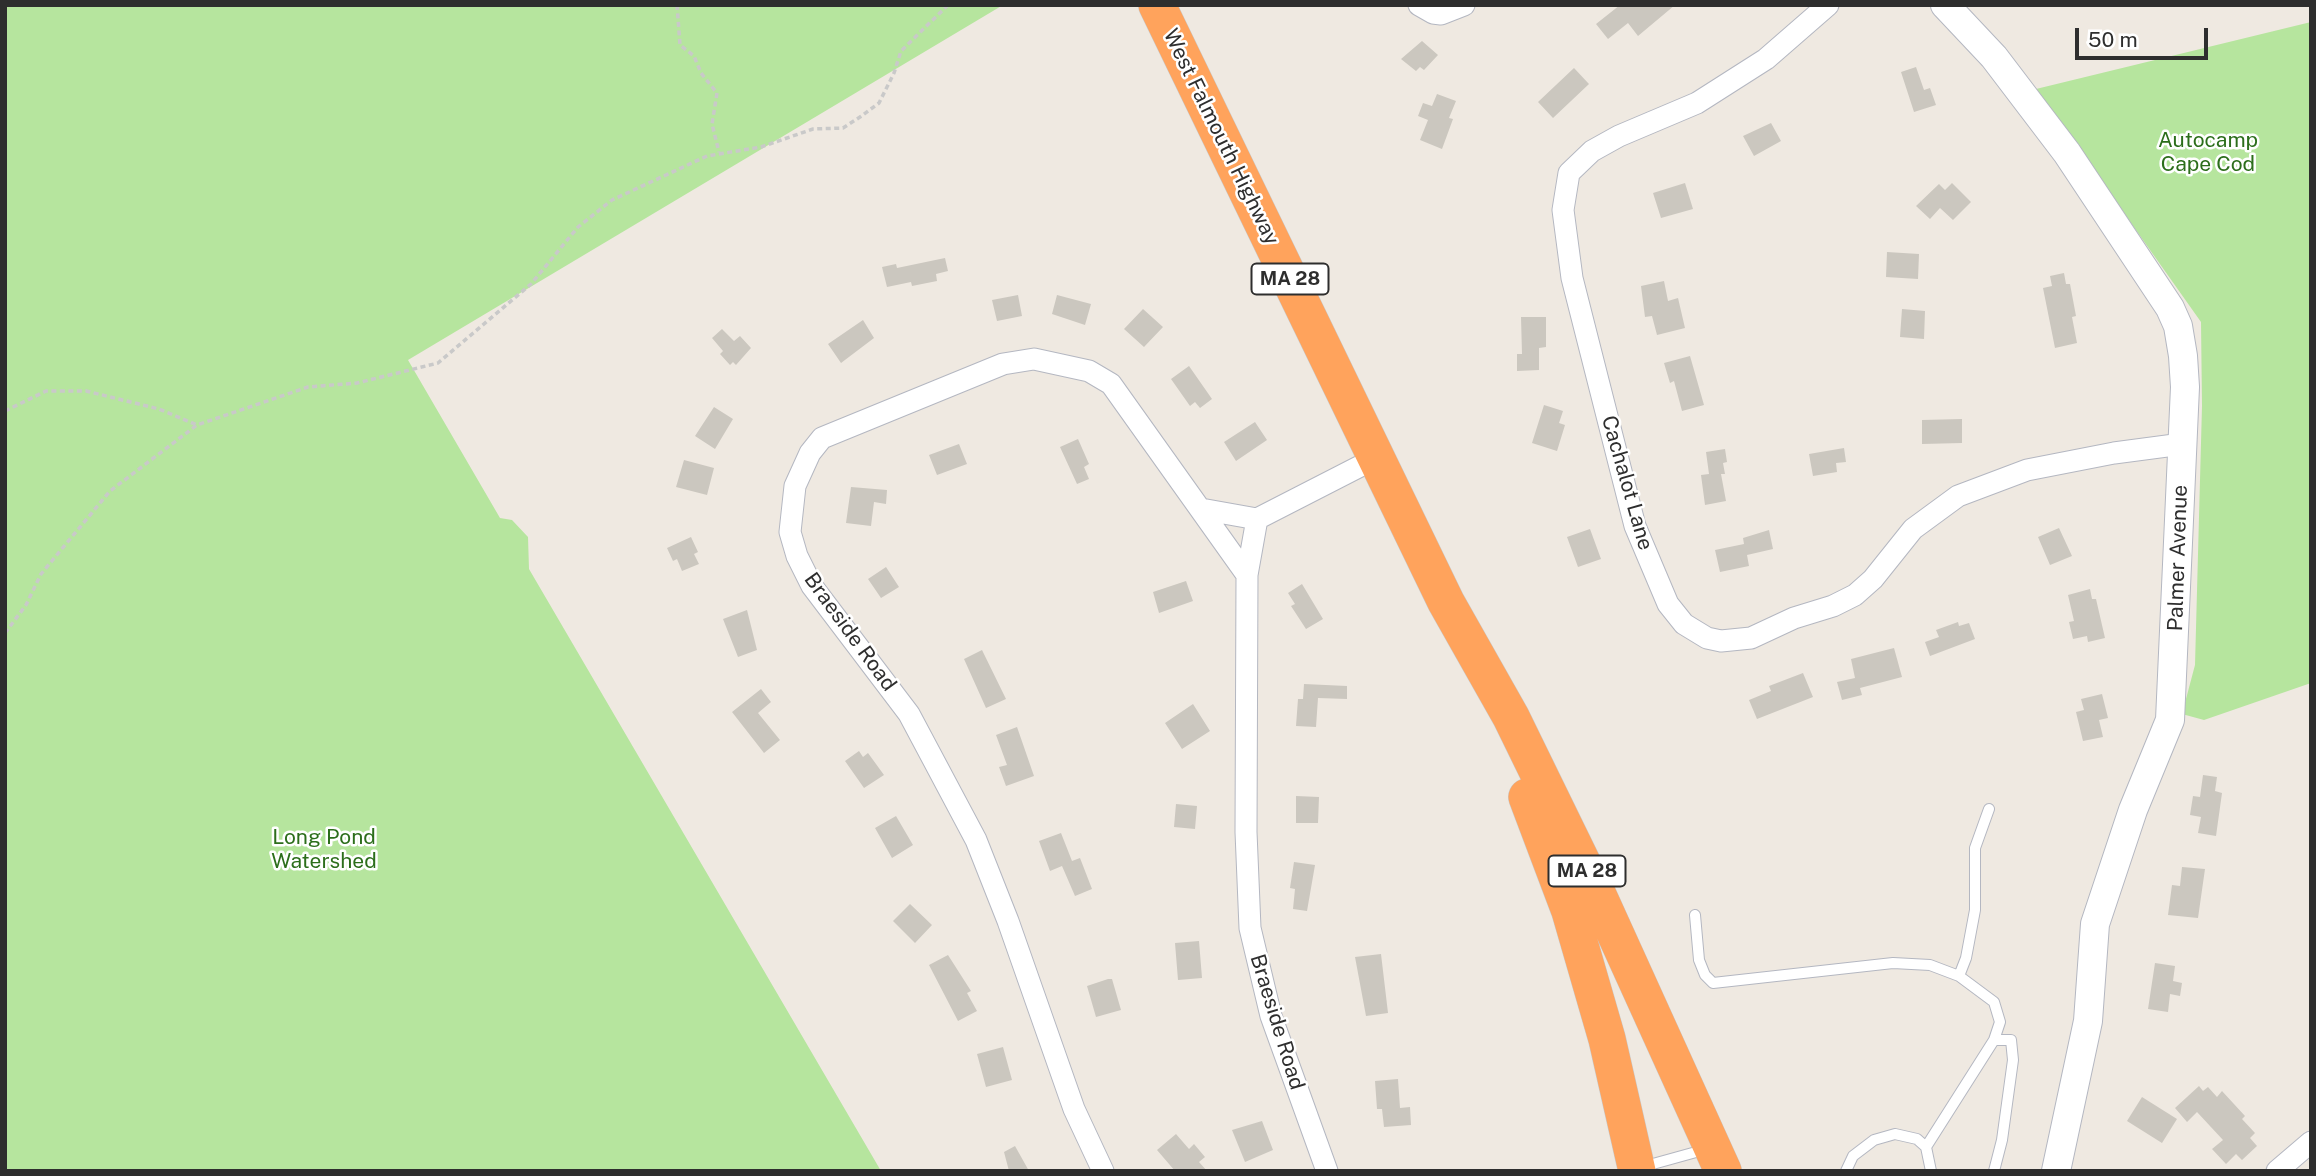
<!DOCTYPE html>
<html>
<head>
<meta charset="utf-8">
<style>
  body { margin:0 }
  #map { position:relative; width:2316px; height:1176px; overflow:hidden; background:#efe9e1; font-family:"Public Sans",sans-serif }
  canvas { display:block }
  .frame { position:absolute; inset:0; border:7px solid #2e2e2e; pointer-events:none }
  .scale { position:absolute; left:2075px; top:28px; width:133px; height:32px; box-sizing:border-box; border:4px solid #2e2e2e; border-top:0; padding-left:9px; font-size:21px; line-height:24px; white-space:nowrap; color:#2e2e2e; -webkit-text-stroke:5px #fff; paint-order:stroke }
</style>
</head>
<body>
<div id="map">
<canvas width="2316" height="1176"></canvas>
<div class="frame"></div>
<div class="scale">50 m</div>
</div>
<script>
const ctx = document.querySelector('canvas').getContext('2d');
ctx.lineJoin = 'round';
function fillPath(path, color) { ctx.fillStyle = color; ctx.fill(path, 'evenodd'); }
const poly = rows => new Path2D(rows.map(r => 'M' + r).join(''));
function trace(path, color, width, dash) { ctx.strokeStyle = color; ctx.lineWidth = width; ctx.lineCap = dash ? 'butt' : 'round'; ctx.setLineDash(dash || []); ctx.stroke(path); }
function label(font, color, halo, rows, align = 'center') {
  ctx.font = font + ' "Public Sans",sans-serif'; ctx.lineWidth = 5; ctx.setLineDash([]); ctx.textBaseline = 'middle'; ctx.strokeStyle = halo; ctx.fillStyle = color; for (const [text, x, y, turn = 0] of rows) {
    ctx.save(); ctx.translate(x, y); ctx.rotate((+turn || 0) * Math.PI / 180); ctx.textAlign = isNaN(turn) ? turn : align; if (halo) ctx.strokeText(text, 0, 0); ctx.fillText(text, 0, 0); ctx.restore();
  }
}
const green = poly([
  [5,5,1003,5,408,360,500,518,512,520,528,537,529,569,881,1171,5,1171],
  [2311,22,2311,683,2204,720,2182,714,2195,665,2202,406,2201,322,2036,89]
]);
const building = poly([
  [1620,5,1675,5,1638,36,1628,23,1608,39,1596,24],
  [1422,41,1438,55,1424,70,1420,67,1416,71,1401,59],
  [1916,67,1924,90,1930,88,1936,105,1914,112,1901,72],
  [1574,68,1589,84,1553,118,1538,102],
  [1437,94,1456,101,1449,118,1453,119,1442,149,1420,140,1428,120,1418,116,1423,103,1432,106],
  [1771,123,1781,141,1754,156,1743,136],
  [1685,183,1693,209,1661,218,1653,193],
  [1952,183,1971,202,1953,220,1940,208,1930,219,1916,206,1939,184,1945,190],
  [1887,252,1919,254,1918,279,1886,277],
  [945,258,948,271,936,274,937,281,912,286,911,282,887,287,882,267,896,264,897,268],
  [2064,273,2066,284,2070,284,2076,316,2072,317,2077,343,2055,348,2043,288,2052,286,2050,276],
  [1664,281,1668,301,1678,298,1685,328,1657,335,1652,316,1645,317,1641,286],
  [1018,295,1022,316,997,321,992,300],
  [1057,295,1091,304,1085,325,1052,314],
  [1143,309,1163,327,1144,347,1124,329],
  [1902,309,1925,311,1924,339,1900,337],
  [1521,317,1546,317,1546,347,1539,348,1539,370,1517,371,1517,354,1522,354],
  [863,320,874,338,841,363,828,344],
  [722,329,734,341,740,336,751,348,736,365,733,362,730,365,720,354,723,351,712,338],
  [1690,356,1704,405,1682,411,1674,381,1670,383,1664,363],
  [1189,366,1212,399,1200,408,1195,402,1190,406,1171,379],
  [1544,405,1563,411,1559,423,1565,425,1557,451,1532,443],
  [714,407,733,419,715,449,695,436],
  [1962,419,1962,443,1922,444,1922,420],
  [1255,422,1267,440,1236,461,1224,442],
  [1078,439,1089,464,1084,467,1089,479,1077,484,1060,447],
  [959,444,967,464,937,475,929,455],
  [1844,448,1846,462,1836,463,1837,472,1813,476,1809,454],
  [1725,449,1727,462,1723,463,1725,474,1721,474,1726,501,1705,505,1701,475,1709,474,1706,452],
  [684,460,714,468,707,495,676,487],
  [851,487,887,490,886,504,874,502,871,526,846,523],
  [2059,528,2072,556,2050,565,2038,537],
  [1590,529,1601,559,1578,567,1567,537],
  [1769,530,1773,549,1747,555,1749,566,1720,572,1715,550,1744,544,1743,538],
  [691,537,698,552,694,554,699,564,682,571,677,559,673,561,667,548],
  [886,567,899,587,881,598,868,579],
  [1186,581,1193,601,1159,613,1153,592],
  [1302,584,1323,619,1306,629,1291,606,1295,604,1288,593],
  [2090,589,2092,599,2096,599,2105,638,2088,642,2087,636,2073,639,2069,622,2074,621,2068,595],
  [747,610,757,650,738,657,723,619],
  [1958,622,1959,626,1969,623,1975,639,1930,656,1925,642,1939,637,1936,630],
  [1894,648,1902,677,1860,688,1862,695,1842,700,1837,682,1855,678,1851,659],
  [982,650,1006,699,986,708,964,659],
  [1803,673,1813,697,1757,719,1749,700,1771,691,1769,686],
  [1304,684,1347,686,1347,699,1318,698,1316,727,1296,726,1298,699,1303,699],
  [761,689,771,702,758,713,780,740,764,753,732,712],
  [2102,694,2108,718,2099,720,2103,737,2083,741,2076,712,2084,710,2081,699],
  [1193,704,1210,731,1182,749,1165,723],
  [1017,727,1034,776,1006,786,999,767,1007,765,996,735],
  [859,751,863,757,868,753,884,775,864,788,845,761],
  [2203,775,2217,777,2215,791,2222,793,2216,836,2198,833,2201,817,2190,815,2193,796,2200,797],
  [1296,796,1319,797,1318,823,1296,823],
  [1176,804,1197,806,1195,829,1174,827],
  [896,816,913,845,892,858,875,828],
  [1061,833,1072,861,1080,858,1092,889,1075,896,1062,866,1050,871,1039,841],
  [1294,862,1315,865,1307,911,1293,909,1295,889,1290,888],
  [2182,867,2205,869,2198,918,2168,915,2172,885,2180,886],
  [910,904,932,925,915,943,893,921],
  [1199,941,1202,978,1178,980,1175,943],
  [1381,954,1388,1013,1366,1016,1355,957],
  [948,955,971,991,967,993,977,1011,958,1021,929,965],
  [2155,963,2175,966,2173,981,2182,983,2180,996,2170,994,2168,1012,2148,1009],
  [1108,979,1112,979,1121,1010,1096,1017,1087,986],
  [1003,1047,1012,1080,986,1087,977,1054],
  [1398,1079,1400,1108,1410,1107,1411,1125,1384,1127,1382,1109,1377,1109,1375,1081],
  [2199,1086,2203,1091,2208,1087,2217,1097,2222,1091,2245,1116,2242,1119,2255,1133,2250,1138,2257,1146,2242,1160,2236,1154,2226,1164,2212,1149,2223,1140,2197,1112,2187,1122,2175,1108],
  [2142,1097,2177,1119,2162,1143,2127,1121],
  [1262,1121,1273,1150,1245,1162,1232,1130],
  [1176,1134,1189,1149,1194,1144,1205,1157,1199,1162,1207,1171,1175,1171,1157,1150],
  [1015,1146,1029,1171,1009,1171,1004,1152]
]);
const path = poly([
  [677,5,680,45,694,56,701,73,717,93,712,124,719,152],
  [5,411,46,391,86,391,159,409,197,425],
  [5,633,26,605,41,574,110,491,197,425,308,387,357,383,438,363,531,284,578,227,612,200,707,156,761,147,813,129,843,128,860,117,879,103,894,73,901,51,948,5]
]);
const lane = poly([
  [1695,915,1699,960,1705,975,1713,983,1893,963,1930,965,1959,976,1994,1002,2000,1022,1994,1040,2011,1040,2013,1060,2002,1140,1994,1171],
  [1959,976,1966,958,1975,910,1975,848,1989,809],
  [1926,1147,1994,1040],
  [1642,1167,1707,1149],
  [1846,1171,1853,1156,1874,1140,1895,1134,1917,1139,1926,1147,1931,1171]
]);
const street = poly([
  [1419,5,1433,13,1441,14,1464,5],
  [1828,5,1766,59,1697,103,1619,136,1592,151,1569,173,1563,210,1572,278,1635,526,1668,604,1684,624,1707,638,1721,641,1751,638,1794,618,1833,606,1855,595,1873,579,1913,529,1958,496,2027,470,2114,453,2182,444],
  [1201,509,1257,519,1376,458],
  [1247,575,1257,519],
  [1103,1171,1074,1109,1008,921,976,840,909,714,812,586,797,556,790,532,795,486,810,453,822,438,1003,364,1034,359,1089,371,1111,384,1247,575,1246,832,1250,928,1271,1016,1327,1171],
  [2277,1171,2311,1142]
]);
const secondary = poly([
  [1945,5,1994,57,2067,153,2170,308,2178,326,2183,356,2185,387,2170,720,2133,810,2095,924,2088,1021,2056,1171]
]);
const highway = poly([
  [1157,5,1446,602,1511,717,1596,891,1723,1171],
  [1527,797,1570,911,1607,1039,1637,1171]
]);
const shields = [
  [1290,279,77],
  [1587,871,77]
];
const shieldNames = [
  ["MA 28",1290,279],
  ["MA 28",1587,871]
];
const streetNames = [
  ["West Falmouth Highway",1221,137,64],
  ["Cachalot Lane",1627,483,74],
  ["Palmer Avenue",2178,558,-88],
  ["Braeside Road",850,632,54],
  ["Braeside Road",1277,1022,73]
];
const parkNames = [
  ["Autocamp",2208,141],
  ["Cape Cod",2208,165],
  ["Long Pond",324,838],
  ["Watershed",324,862]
];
fillPath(green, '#b6e59e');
fillPath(building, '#cbc7bf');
trace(lane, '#b4b7c1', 12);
trace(street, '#b4b7c1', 23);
trace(secondary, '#b4b7c1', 30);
trace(highway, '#c9c9c9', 38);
trace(path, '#c9c9c9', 3.5, [5, 3.5]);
trace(lane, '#fff', 10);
trace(street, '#fff', 21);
trace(secondary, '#fff', 28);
trace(highway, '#ffa35c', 37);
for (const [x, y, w] of shields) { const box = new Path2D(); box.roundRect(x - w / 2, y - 15.5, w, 31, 5); ctx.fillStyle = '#fff'; ctx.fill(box); trace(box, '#2e2e2e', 2); }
label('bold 19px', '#2e2e2e', null, shieldNames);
label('21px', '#2e2e2e', '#fff', streetNames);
label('21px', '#2c6e1b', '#fff', parkNames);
</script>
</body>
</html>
